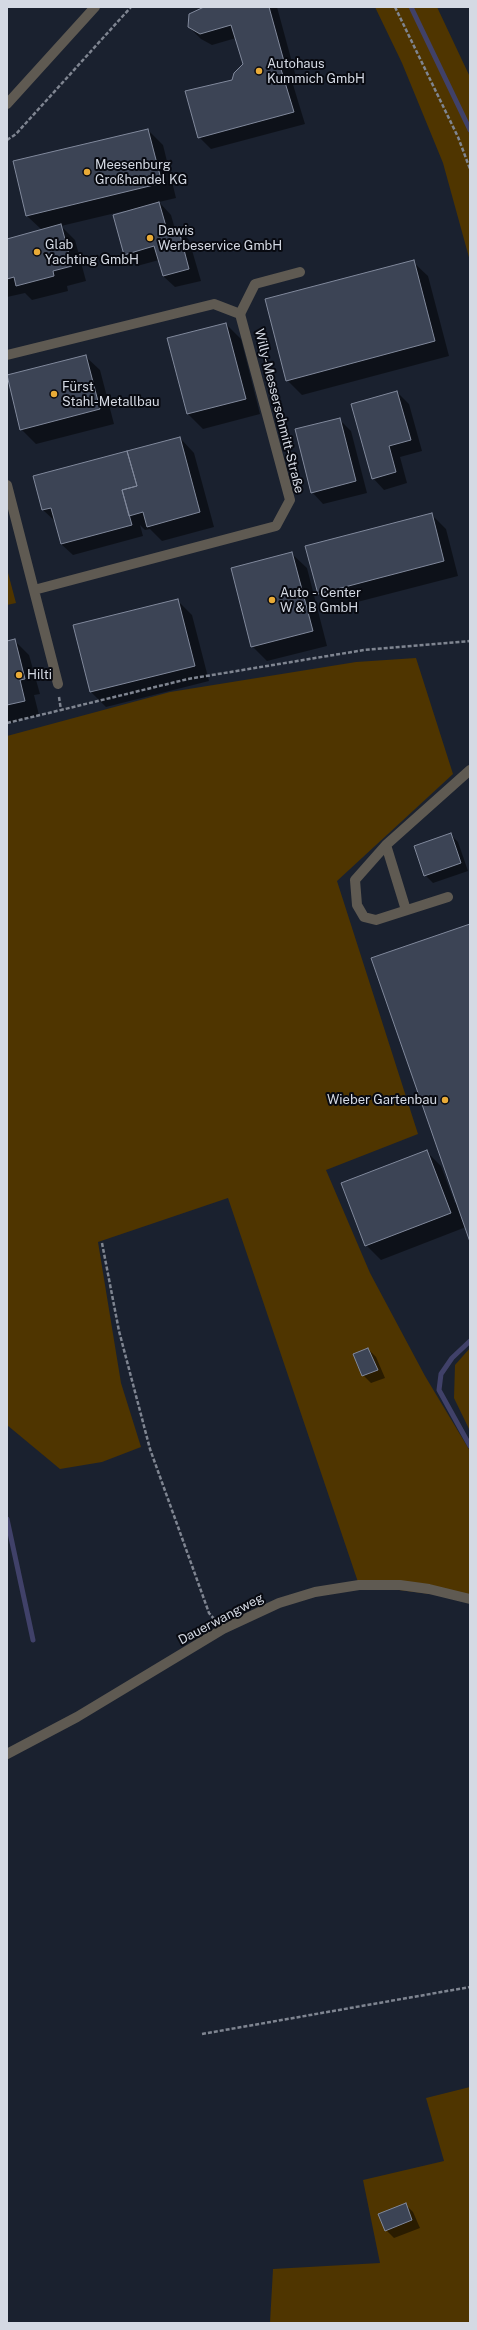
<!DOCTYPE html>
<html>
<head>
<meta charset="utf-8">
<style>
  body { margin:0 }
  #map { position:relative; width:477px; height:2330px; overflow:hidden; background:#1a212f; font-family:"Public Sans",sans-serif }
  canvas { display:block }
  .frame { position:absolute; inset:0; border:8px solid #d4d9e3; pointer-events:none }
</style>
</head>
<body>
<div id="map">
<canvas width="477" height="2330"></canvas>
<div class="frame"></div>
</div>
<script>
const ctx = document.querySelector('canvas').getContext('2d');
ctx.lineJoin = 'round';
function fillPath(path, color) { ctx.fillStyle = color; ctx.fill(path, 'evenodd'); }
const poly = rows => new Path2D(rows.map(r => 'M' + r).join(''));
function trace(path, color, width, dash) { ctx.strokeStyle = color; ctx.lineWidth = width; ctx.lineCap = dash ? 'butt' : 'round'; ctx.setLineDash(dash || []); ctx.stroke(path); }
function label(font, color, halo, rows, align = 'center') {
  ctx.font = font + ' "Public Sans",sans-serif'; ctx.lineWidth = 4; ctx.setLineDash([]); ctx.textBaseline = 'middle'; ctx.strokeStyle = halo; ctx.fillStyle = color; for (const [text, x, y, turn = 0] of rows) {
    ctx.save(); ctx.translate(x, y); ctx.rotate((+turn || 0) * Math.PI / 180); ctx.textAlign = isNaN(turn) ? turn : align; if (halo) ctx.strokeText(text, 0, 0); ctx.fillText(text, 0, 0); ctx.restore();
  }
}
const green = poly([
  [375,7,437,7,470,77,470,261,443,163,402,63],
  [7,569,16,603,7,605],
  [416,658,453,774,337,881,418,1134,326,1170,370,1273,425,1376,470,1451,470,1599,359,1585,228,1198,98,1242,121,1383,141,1447,102,1462,60,1469,7,1425,7,736,170,692,356,662],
  [470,1348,470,1431,454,1398,455,1365],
  [470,2087,470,2323,270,2323,273,2269,380,2263,363,2180,444,2161,426,2098]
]);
const shadow = poly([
  [208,7,277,7,296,77,291,78,305,124,211,149,199,137,244,64,236,38,212,45,201,39,189,27],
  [148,130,163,145,176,198,159,202,171,215,175,229,178,228,189,240,201,281,175,287,163,276,159,260,137,266,125,254,124,211,61,226,75,240,86,281,67,286,68,291,32,300,25,293,7,297,7,240,42,230,27,216],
  [413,262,428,276,449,356,302,395,287,380],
  [226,324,241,339,260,414,203,429,188,414,168,339],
  [85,356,100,370,114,424,36,444,21,429,7,376],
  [397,392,409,404,422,451,400,457,407,483,384,490,373,478],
  [339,419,351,431,367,493,323,504,312,492],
  [180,438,194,453,214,527,162,541,150,529,145,530,140,525,143,536,73,555,61,544,56,522,43,510,34,477],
  [431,514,446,529,458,576,334,608,319,593],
  [292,554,307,568,327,646,267,661,252,646],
  [177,600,192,615,209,681,106,707,91,692,75,626],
  [14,640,29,655,40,694,34,695,39,715,7,724,7,642],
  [450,834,458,842,468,871,433,883,425,875],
  [470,925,470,1239,466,1227,381,1260,366,1245,426,1151,441,1166,455,1203,457,1202],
  [368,1349,376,1357,385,1378,371,1383,363,1375],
  [405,2204,413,2212,420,2228,394,2238,386,2230]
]);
const stream = poly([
  [411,7,470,130],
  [470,1341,452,1358,441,1374,439,1390,470,1446],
  [7,1519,33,1640]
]);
const building = poly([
  [204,7,269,7,285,65,280,66,294,112,198,138,185,91,232,80,234,73,243,64,231,25,200,34,188,27,189,14,204,7],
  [148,129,162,183,26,216,13,161,148,129],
  [159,202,167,230,178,227,189,269,163,276,154,246,124,255,113,215,159,202],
  [61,224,72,266,53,271,54,276,16,286,14,277,7,279,7,239,61,224],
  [414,260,435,341,286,381,265,299,414,260],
  [226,323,246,399,187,414,167,338,226,323],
  [86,355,100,409,20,430,7,375,86,355],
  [397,391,411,440,389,446,396,472,372,479,351,404,397,391],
  [340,418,356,481,311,493,295,429,340,418],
  [180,437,200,512,147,527,143,512,129,516,122,490,137,486,127,451,180,437],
  [127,451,137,486,122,490,132,525,61,544,51,508,42,510,33,476,127,451],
  [432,513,444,561,318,594,305,546,432,513],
  [292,552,313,631,251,647,231,568,292,552],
  [178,599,195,666,90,692,73,625,178,599],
  [15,639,25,679,20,680,25,701,7,705,7,641,15,639],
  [451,833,461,863,424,876,414,846,451,833],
  [470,924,470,1242,371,958,470,924],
  [427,1150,451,1213,365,1246,341,1183,427,1150],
  [368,1348,378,1370,362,1376,353,1354,368,1348],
  [406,2203,412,2220,385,2231,378,2214,406,2203]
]);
const path = poly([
  [395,7,458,137,470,169],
  [7,140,16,134,131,7],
  [59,697,61,710,188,679,364,650,470,641],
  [7,723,61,710],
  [102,1243,119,1331,150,1449,209,1613,215,1620],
  [202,2034,470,1987]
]);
const service = poly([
  [240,314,255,284,300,272],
  [386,845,406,910],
  [448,897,376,920,364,917,357,905,355,880,386,845,470,770]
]);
const minor = poly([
  [7,104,95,7],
  [7,355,214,304,240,314,290,500,276,526,34,590],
  [7,485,58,684],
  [7,1754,77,1717,223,1629,279,1603,315,1592,359,1585,400,1585,429,1589,470,1599]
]);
const markers = [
  [259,71,4,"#e9ab37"],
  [87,172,4,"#e9ab37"],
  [150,238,4,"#e9ab37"],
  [37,252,4,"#e9ab37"],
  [54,394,4,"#e9ab37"],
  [272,600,4,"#e9ab37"],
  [19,675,4,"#e9ab37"],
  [445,1100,4,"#e9ab37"]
];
const poiNames = [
  ["Autohaus",267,64],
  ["Kummich GmbH",267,79],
  ["Meesenburg",95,165],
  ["Großhandel KG",95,180],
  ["Dawis",158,231],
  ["Werbeservice GmbH",158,246],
  ["Glab",45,245],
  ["Yachting GmbH",45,260],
  ["Fürst",62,387],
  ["Stahl-Metallbau",62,402],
  ["Auto - Center",280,593],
  ["W & B GmbH",280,608],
  ["Hilti",27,675],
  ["Wieber Gartenbau",437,1100,"right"]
];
const streetNames = [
  ["Willy-Messerschmitt-Straße",279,411,76],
  ["Dauerwangweg",221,1619,-28]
];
fillPath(green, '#4f3500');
fillPath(shadow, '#0007');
trace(stream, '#404169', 5);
fillPath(building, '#3c4455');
trace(building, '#81899c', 1);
trace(path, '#7f8591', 2.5, [4, 2]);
trace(service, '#5f5a52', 10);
trace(minor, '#5f5a52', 10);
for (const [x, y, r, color] of markers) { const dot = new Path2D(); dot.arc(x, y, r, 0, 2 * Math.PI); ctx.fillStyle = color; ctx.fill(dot); trace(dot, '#080a11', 1.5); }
label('13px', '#d4d9e3', '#080a11', poiNames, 'left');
label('13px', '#d4d9e3', '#080a11', streetNames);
</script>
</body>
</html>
